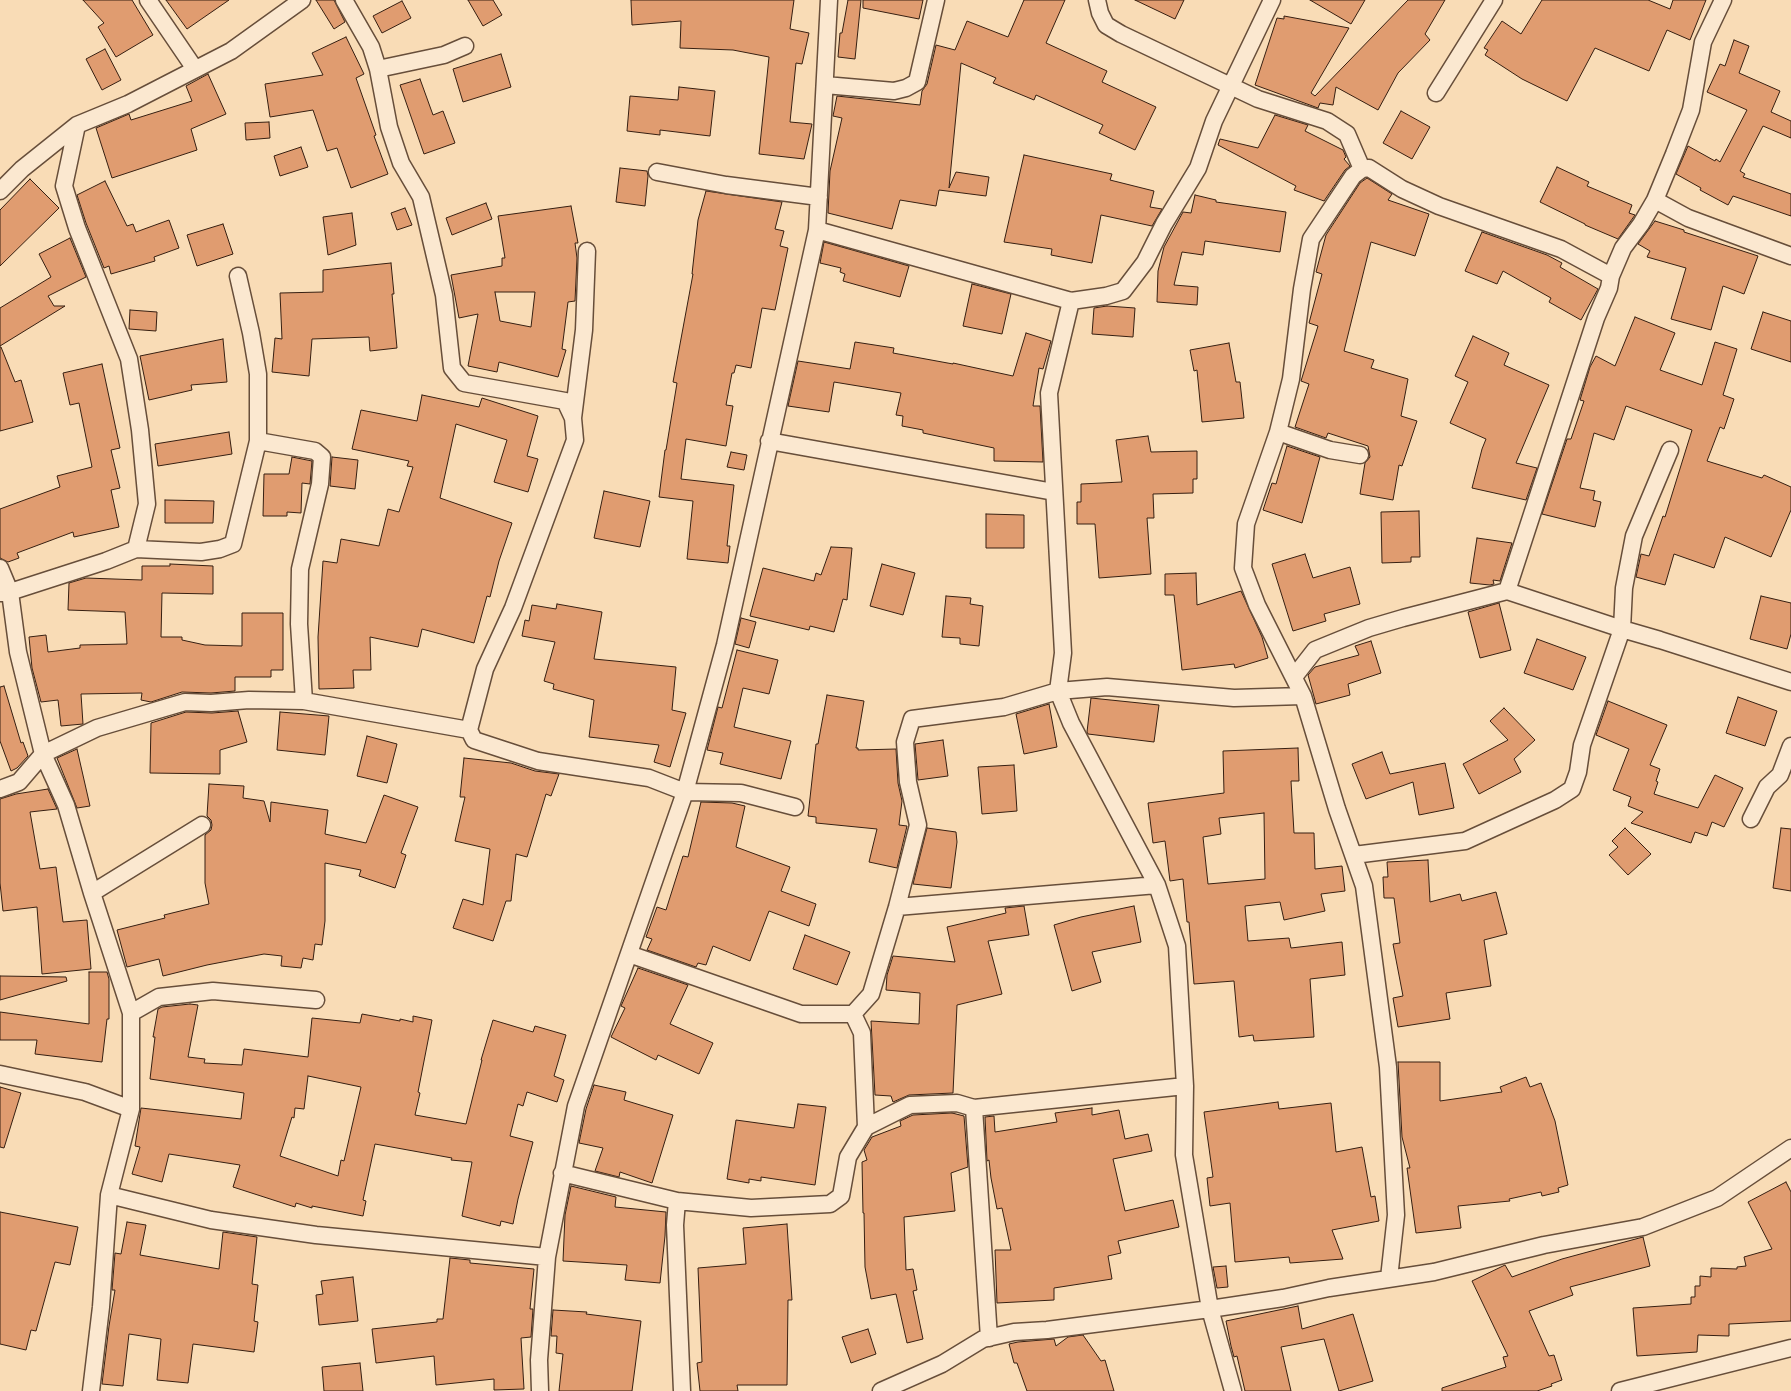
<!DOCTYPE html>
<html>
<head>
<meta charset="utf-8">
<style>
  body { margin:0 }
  canvas { display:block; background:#f9dcb6 }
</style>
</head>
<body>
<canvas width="1791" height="1391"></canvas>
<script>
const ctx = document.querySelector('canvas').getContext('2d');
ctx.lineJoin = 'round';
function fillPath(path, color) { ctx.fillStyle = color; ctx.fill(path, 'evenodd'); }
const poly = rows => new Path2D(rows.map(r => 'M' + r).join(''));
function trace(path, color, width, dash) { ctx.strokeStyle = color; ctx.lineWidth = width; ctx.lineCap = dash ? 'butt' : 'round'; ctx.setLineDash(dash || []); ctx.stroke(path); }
const building = poly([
  [83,0,132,0,153,35,116,57,98,27,104,23,83,0],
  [166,0,229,0,187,29,166,0],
  [316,0,334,0,345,22,334,29,316,0],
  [468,0,493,0,502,15,483,26,468,0],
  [631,0,794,0,790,29,809,33,802,64,796,63,790,122,812,124,804,159,759,154,769,57,733,50,680,48,681,21,632,25,631,0],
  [848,0,861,0,855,59,838,57,840,33,842,33,848,0],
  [863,0,923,0,919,19,863,8,863,0],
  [1024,0,1065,0,1046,43,1107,71,1102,82,1156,107,1135,150,1099,133,1103,125,1036,95,1034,100,993,83,996,78,961,63,949,188,956,172,989,177,986,196,939,190,936,206,900,200,892,229,828,213,830,171,842,118,833,116,837,96,920,105,922,91,927,84,936,45,955,50,967,21,1008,37,1024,0],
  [1135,0,1184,0,1175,19,1135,0],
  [1310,0,1365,0,1351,24,1310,0],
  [1408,0,1445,0,1425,34,1430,40,1398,73,1378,110,1336,87,1333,105,1320,103,1318,108,1255,85,1277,18,1284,19,1284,16,1349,28,1311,93,1315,96,1408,0],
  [1542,0,1648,0,1670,9,1673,0,1706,0,1690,40,1667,30,1649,71,1595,48,1567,101,1522,79,1485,55,1488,50,1484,48,1502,21,1521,34,1542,0],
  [402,1,411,18,382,33,373,16,402,1],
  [346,37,364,74,356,78,376,135,374,136,388,174,351,188,337,148,327,151,313,110,270,117,265,84,323,75,312,53,346,37],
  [1734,40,1749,46,1739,73,1780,91,1771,112,1791,121,1791,138,1763,126,1740,171,1745,174,1743,177,1791,194,1791,216,1733,196,1728,205,1700,190,1701,188,1676,174,1688,146,1715,161,1716,159,1720,162,1747,110,1707,92,1720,64,1725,66,1734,40],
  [105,49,121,80,102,90,86,59,105,49],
  [501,54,511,87,463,102,453,69,501,54],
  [208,74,226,114,191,129,197,150,112,178,96,128,129,114,131,120,192,101,186,86,208,74],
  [420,79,433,115,443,111,455,143,424,154,400,85,420,79],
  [679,87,715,91,710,136,660,130,660,135,627,131,630,96,678,100,679,87],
  [1401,111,1430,127,1412,159,1383,143,1401,111],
  [1275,115,1308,125,1305,131,1343,150,1346,157,1344,159,1350,166,1345,170,1324,201,1294,190,1296,186,1218,145,1220,139,1258,148,1275,115],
  [269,122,270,138,246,140,245,123,269,122],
  [301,147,308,167,280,176,274,156,301,147],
  [1024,155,1112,174,1110,180,1154,191,1150,207,1162,209,1152,226,1101,215,1092,263,1051,255,1052,249,1004,242,1024,155],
  [1557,167,1589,182,1587,186,1632,205,1629,213,1635,215,1618,239,1585,225,1585,224,1540,202,1557,167],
  [620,168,647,171,648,176,645,206,616,202,620,168],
  [1367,178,1392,194,1388,200,1429,214,1415,256,1371,242,1344,351,1374,360,1371,368,1408,379,1401,416,1417,421,1402,466,1399,465,1393,500,1360,494,1365,463,1370,457,1368,446,1328,433,1326,438,1295,427,1309,384,1301,381,1318,326,1309,323,1322,274,1316,272,1326,235,1360,183,1367,178],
  [30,179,59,208,0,266,0,210,30,179],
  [105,181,127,226,133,224,136,232,169,220,179,248,154,257,155,261,111,274,109,266,104,268,86,223,77,195,105,181],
  [706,191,782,202,775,229,784,231,780,246,788,248,775,310,762,308,751,368,736,365,734,373,732,373,726,405,733,406,726,446,686,439,681,479,734,485,727,546,730,546,728,563,687,559,693,501,659,497,665,450,666,450,677,383,673,382,693,274,692,274,698,220,706,191],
  [1195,195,1216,200,1216,202,1286,212,1280,252,1205,241,1203,255,1182,252,1174,285,1198,287,1197,305,1157,302,1158,271,1164,247,1183,212,1191,213,1195,195],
  [486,203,492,219,452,235,446,218,486,203],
  [571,206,578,243,575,243,577,258,575,301,568,302,562,349,566,350,558,377,499,362,497,372,468,366,478,314,459,318,451,275,502,266,502,258,505,258,498,216,571,206],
  [495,292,535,292,531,327,500,321,495,292],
  [405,208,412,225,397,230,391,213,405,208],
  [352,213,356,245,328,255,323,217,352,213],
  [1655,221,1684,230,1684,232,1758,256,1744,294,1723,286,1711,330,1671,319,1686,268,1647,257,1650,251,1638,244,1655,221],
  [223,224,233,254,197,266,187,235,223,224],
  [1482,232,1547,255,1562,263,1560,267,1598,289,1581,320,1549,302,1551,298,1503,271,1497,284,1465,271,1482,232],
  [70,238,86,277,48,296,54,306,65,306,0,346,0,308,51,277,39,254,70,238],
  [824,242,909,266,900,297,843,281,845,274,840,272,841,268,820,263,824,242],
  [391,263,394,294,392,294,397,348,370,351,369,337,312,339,309,376,272,372,275,338,282,339,280,293,323,292,323,270,391,263],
  [972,284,1011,294,1002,334,963,326,972,284],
  [1107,306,1135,308,1133,337,1092,334,1094,308,1107,306],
  [130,310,157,312,156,331,129,329,130,310],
  [1763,312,1791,321,1791,362,1751,349,1763,312],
  [1635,317,1675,333,1660,370,1702,385,1715,342,1737,349,1723,395,1734,399,1724,429,1720,427,1707,461,1762,478,1764,475,1791,487,1791,510,1771,557,1725,537,1714,568,1674,554,1665,585,1636,577,1641,554,1649,556,1663,516,1665,517,1692,430,1626,406,1614,440,1594,433,1580,488,1595,491,1593,500,1601,502,1595,527,1542,514,1567,439,1571,439,1584,401,1580,400,1590,367,1596,356,1615,366,1635,317],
  [1026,333,1051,341,1043,369,1039,368,1033,406,1040,406,1043,462,994,461,994,448,923,433,923,430,902,426,903,416,896,415,901,393,834,382,829,412,788,406,798,361,850,369,855,342,894,348,893,353,953,364,953,363,1013,376,1026,333],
  [1473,336,1509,353,1504,365,1549,385,1516,463,1537,468,1526,500,1472,488,1482,449,1486,439,1450,423,1468,382,1455,376,1473,336],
  [223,339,227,382,191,385,192,390,149,400,140,356,223,339],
  [1229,343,1236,382,1240,382,1244,418,1202,422,1197,370,1194,371,1190,350,1229,343],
  [0,347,1,347,15,382,21,380,33,422,0,431,0,347],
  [102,364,120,448,111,450,120,488,111,490,119,527,74,537,73,532,17,553,19,558,8,562,0,558,0,509,60,487,57,476,92,467,79,403,70,405,63,373,102,364],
  [422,395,479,407,482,398,538,416,527,456,538,459,528,492,494,482,507,440,456,424,440,498,512,523,499,561,490,597,487,596,474,643,422,629,418,647,370,637,371,670,353,670,354,688,319,689,318,637,323,561,337,563,341,539,379,546,388,509,399,512,413,467,407,466,409,461,352,449,361,410,417,421,422,395],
  [229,432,232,454,158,466,155,444,229,432],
  [1148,436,1151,452,1197,451,1197,479,1193,479,1193,493,1153,494,1154,518,1147,518,1151,574,1099,578,1095,524,1077,524,1077,502,1081,502,1081,484,1122,482,1116,440,1148,436],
  [1287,446,1320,457,1302,523,1263,510,1272,483,1276,484,1287,446],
  [731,452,747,455,744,470,727,467,731,452],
  [292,457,312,461,310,484,302,483,301,513,287,512,287,516,263,516,264,474,289,474,292,457],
  [332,457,358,460,355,489,330,486,332,457],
  [604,491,650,501,640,547,594,538,604,491],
  [165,500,214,501,213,523,165,523,165,500],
  [1419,511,1420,557,1411,557,1411,562,1382,563,1381,512,1419,511],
  [986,514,1024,515,1024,548,986,548,986,514],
  [1477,538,1512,543,1500,581,1493,580,1494,584,1490,585,1470,583,1477,538],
  [831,547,852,548,847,600,843,599,834,632,810,626,809,630,750,616,763,568,814,581,816,573,821,575,831,547],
  [1305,554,1313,578,1350,567,1360,604,1324,614,1326,621,1293,631,1272,564,1305,554],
  [170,564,213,566,213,594,162,593,161,637,182,637,182,640,205,645,242,646,242,613,283,613,283,670,271,670,271,677,235,677,235,691,211,693,182,692,151,702,141,700,142,693,81,694,83,724,61,726,58,700,41,702,32,668,29,637,46,635,48,652,80,648,80,645,127,644,125,612,68,610,69,583,86,578,142,580,142,566,170,566,170,564],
  [882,564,915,573,903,615,870,606,882,564],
  [1196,573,1197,605,1241,591,1262,637,1268,658,1235,668,1234,664,1182,670,1174,595,1165,595,1165,574,1196,573],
  [946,596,971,598,970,604,983,606,979,646,960,644,960,638,942,637,946,596],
  [1761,596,1791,603,1791,634,1787,649,1750,639,1761,596],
  [1499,603,1511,650,1480,658,1468,612,1499,603],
  [557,604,602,612,594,659,676,667,672,710,686,713,670,767,654,762,659,745,589,737,594,700,553,689,554,684,544,681,555,642,522,636,525,620,529,621,532,605,556,609,557,604],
  [741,618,756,622,749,648,735,644,741,618],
  [1537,639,1586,657,1573,690,1524,673,1537,639],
  [1371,641,1381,673,1348,684,1350,695,1316,704,1308,675,1315,667,1359,655,1355,646,1371,641],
  [737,650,778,660,769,694,743,688,734,727,791,741,781,779,720,764,723,753,707,750,718,707,722,708,737,650],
  [4,686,21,743,23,742,28,756,17,768,11,771,0,741,0,687,4,686],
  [827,695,864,701,856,748,858,748,858,750,896,749,898,783,902,801,899,825,907,826,897,868,869,862,877,829,816,823,816,817,808,816,816,744,818,744,827,695],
  [1738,697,1777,711,1765,746,1726,733,1738,697],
  [1091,698,1159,705,1154,742,1088,734,1087,732,1091,698],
  [1608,701,1667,725,1650,765,1660,769,1656,781,1658,782,1654,794,1698,808,1715,775,1743,788,1724,827,1712,822,1707,836,1695,832,1691,843,1631,823,1643,812,1628,806,1631,797,1613,790,1629,749,1596,735,1608,701],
  [1049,704,1057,747,1024,754,1016,714,1049,704],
  [1504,708,1535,740,1514,759,1521,772,1479,794,1463,764,1508,740,1490,721,1504,708],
  [238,711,247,742,220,750,220,774,150,773,151,723,186,712,212,713,238,711],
  [280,712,329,716,325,755,277,750,280,712],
  [367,736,397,744,387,783,357,776,367,736],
  [943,740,948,776,918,780,915,744,943,740],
  [1298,748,1299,781,1291,781,1294,833,1314,833,1315,869,1342,866,1345,891,1321,894,1325,911,1284,920,1280,902,1245,906,1248,941,1289,938,1291,948,1342,942,1345,975,1310,979,1314,1037,1254,1041,1253,1035,1239,1037,1234,981,1194,984,1189,922,1187,922,1183,879,1170,881,1165,841,1153,843,1148,803,1224,793,1223,751,1298,748],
  [1264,813,1265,879,1208,884,1203,837,1221,834,1219,818,1264,813],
  [77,749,90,806,77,808,57,758,77,749],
  [1382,752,1390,774,1445,763,1454,808,1419,815,1413,782,1366,799,1352,764,1382,752],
  [464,758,511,763,535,771,559,774,551,796,546,794,527,857,516,854,511,901,506,901,493,941,453,928,463,899,483,905,490,849,455,841,465,797,460,797,464,758],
  [1014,765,1017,811,982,814,978,767,1014,765],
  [209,784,244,786,243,798,264,801,270,822,271,802,328,810,325,834,366,843,384,795,418,807,401,853,406,855,395,888,359,876,361,870,325,863,325,921,322,945,315,944,313,960,303,958,301,968,281,966,282,956,264,954,207,965,163,976,159,959,127,967,117,930,165,918,164,915,209,904,205,883,205,835,211,830,212,825,211,820,207,816,209,784],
  [48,789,57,809,30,812,40,869,56,867,63,922,87,920,91,969,42,974,37,907,3,911,0,883,0,799,16,794,48,789],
  [701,802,732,803,745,806,736,847,790,867,781,891,816,904,809,926,769,911,750,961,713,946,706,965,698,963,696,967,647,950,652,939,646,937,657,907,666,910,683,856,688,857,701,802],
  [927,828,956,832,957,842,951,888,913,884,927,828],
  [1625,828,1651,854,1628,875,1609,855,1618,847,1612,841,1625,828],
  [1781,828,1791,829,1791,891,1773,888,1781,828],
  [1428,860,1430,902,1460,894,1462,901,1496,892,1507,934,1484,940,1491,986,1446,993,1450,1019,1398,1027,1393,998,1403,996,1393,944,1400,943,1394,898,1384,898,1383,877,1388,877,1387,862,1428,860],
  [1024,906,1029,935,988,941,1002,994,957,1005,953,1093,909,1095,893,1102,891,1096,875,1095,871,1021,919,1024,920,993,886,990,887,975,893,956,955,962,947,927,1006,913,1005,908,1024,906],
  [1134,906,1141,942,1092,952,1101,982,1072,991,1054,925,1081,917,1134,906],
  [805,935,850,952,837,985,793,969,805,935],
  [638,968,688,985,670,1024,713,1043,699,1074,658,1055,656,1060,611,1037,625,1008,621,1006,638,968],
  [89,972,107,972,109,979,109,1019,107,1019,102,1062,35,1054,37,1040,0,1040,0,1012,89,1024,89,972],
  [0,976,66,977,67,981,0,1000,0,976],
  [190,1004,198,1005,188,1057,205,1059,204,1063,242,1065,244,1049,308,1057,312,1018,360,1023,362,1014,400,1021,400,1019,413,1022,413,1016,432,1020,418,1092,420,1093,415,1115,466,1124,482,1060,481,1060,493,1020,533,1032,535,1026,566,1035,554,1076,564,1080,557,1102,527,1092,523,1106,518,1104,510,1136,533,1142,518,1199,513,1224,501,1221,500,1226,462,1216,472,1162,451,1160,452,1158,375,1144,363,1200,366,1201,363,1216,312,1206,312,1208,296,1203,295,1207,233,1187,240,1165,169,1154,162,1182,132,1174,140,1147,135,1146,141,1108,241,1119,244,1093,150,1079,155,1037,153,1037,158,1009,162,1007,190,1004],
  [308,1076,361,1087,344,1161,341,1160,338,1176,280,1156,292,1117,294,1118,295,1108,304,1109,308,1076],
  [1398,1062,1440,1062,1440,1101,1502,1092,1500,1087,1526,1077,1530,1087,1541,1083,1555,1121,1568,1185,1558,1188,1559,1192,1542,1196,1541,1192,1509,1199,1510,1201,1458,1206,1461,1228,1416,1233,1407,1168,1410,1168,1402,1137,1398,1062],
  [594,1085,626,1092,624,1100,673,1115,652,1183,620,1172,619,1177,595,1171,603,1148,579,1143,586,1109,594,1085],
  [0,1087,21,1093,4,1148,0,1147,0,1087],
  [1278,1102,1279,1109,1331,1103,1336,1152,1362,1147,1371,1197,1375,1196,1379,1221,1332,1230,1343,1259,1290,1263,1289,1257,1235,1262,1230,1203,1210,1206,1207,1178,1213,1177,1204,1112,1278,1102],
  [798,1104,826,1107,815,1185,761,1177,761,1181,749,1179,749,1183,727,1179,736,1120,794,1128,798,1104],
  [1092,1108,1092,1115,1119,1110,1125,1139,1148,1134,1152,1151,1113,1159,1125,1211,1173,1200,1179,1227,1118,1241,1121,1253,1108,1256,1112,1279,1054,1288,1054,1300,997,1303,995,1250,1011,1250,1002,1208,997,1209,991,1178,989,1160,987,1161,985,1117,994,1116,995,1132,1057,1122,1055,1113,1092,1108],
  [952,1113,964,1116,968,1167,951,1173,955,1211,904,1217,906,1270,913,1269,917,1290,913,1291,923,1339,907,1343,896,1294,871,1299,865,1267,864,1213,863,1213,862,1162,867,1160,864,1150,872,1137,901,1126,900,1121,913,1115,952,1113],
  [1786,1182,1791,1192,1791,1321,1729,1324,1729,1336,1698,1335,1697,1352,1637,1356,1633,1308,1691,1304,1691,1297,1695,1297,1695,1286,1700,1286,1700,1276,1711,1277,1711,1268,1737,1269,1737,1267,1746,1266,1744,1257,1772,1249,1748,1202,1786,1182],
  [571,1186,616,1197,615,1207,666,1212,665,1236,660,1283,625,1280,627,1265,563,1261,565,1215,571,1186],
  [0,1212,78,1227,70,1265,55,1262,36,1331,31,1330,26,1350,0,1344,0,1212],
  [127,1222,146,1225,140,1255,219,1269,223,1232,257,1237,252,1284,258,1285,254,1321,258,1322,254,1352,193,1344,188,1383,157,1380,161,1339,129,1334,123,1386,102,1384,109,1326,115,1290,112,1290,115,1253,121,1254,127,1222],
  [787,1224,792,1300,788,1300,787,1385,737,1385,738,1391,700,1391,697,1363,702,1362,698,1268,746,1264,743,1228,787,1224],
  [1643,1237,1650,1266,1570,1287,1573,1295,1529,1311,1549,1356,1554,1355,1562,1380,1551,1384,1552,1386,1537,1391,1442,1391,1442,1388,1506,1367,1503,1357,1508,1356,1472,1281,1505,1265,1512,1277,1562,1259,1643,1237],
  [450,1258,470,1260,470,1263,534,1269,530,1309,533,1309,531,1337,521,1338,524,1389,494,1390,494,1379,436,1385,434,1356,376,1363,372,1329,437,1322,437,1319,443,1319,450,1258],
  [1226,1266,1228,1287,1217,1288,1213,1267,1226,1266],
  [353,1277,358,1321,319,1325,316,1295,323,1294,321,1281,353,1277],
  [1298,1306,1302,1329,1353,1314,1373,1381,1339,1391,1324,1339,1281,1347,1291,1391,1245,1391,1237,1356,1234,1357,1231,1346,1226,1321,1298,1306],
  [553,1310,587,1312,586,1314,641,1321,632,1391,559,1391,563,1354,556,1353,557,1336,551,1336,553,1310],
  [868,1329,876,1354,851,1363,842,1337,868,1329],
  [1083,1335,1101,1361,1105,1360,1114,1391,1027,1391,1017,1363,1014,1363,1009,1344,1018,1342,1054,1339,1056,1346,1068,1337,1083,1335],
  [360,1363,363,1391,324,1391,322,1367,360,1363]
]);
const street = poly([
  [148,0,195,69],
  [344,0,371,47,378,69,389,127,401,163,421,197,444,295,452,368,464,383,565,401,573,418],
  [1097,0,1100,13,1106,25,1121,34,1258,99,1327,121,1347,134,1362,169],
  [378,69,444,55,465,46],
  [825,85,894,91,906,88,917,82,936,0],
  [1436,93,1494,0],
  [657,172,726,185,819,197],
  [0,191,22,169,77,125,128,104,231,51,302,0],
  [1655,200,1688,218,1791,256],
  [817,230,1071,301],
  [1611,276,1609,288,1596,318,1507,591,1622,629,1660,640,1791,682],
  [1278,432,1330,450,1360,455],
  [258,441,315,451,322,457,320,484,300,569,299,624,304,701],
  [769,441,1054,492],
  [136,549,201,552,220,549,233,544,258,441,258,374,251,333,238,276],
  [0,568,10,592,18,652,43,754,66,805,92,893,131,1013,131,1109,109,1195,101,1307,91,1391],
  [1,593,10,592,106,561,136,549,147,504,140,430,129,359,77,228,64,186,77,125],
  [1294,677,1315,650,1369,628,1403,618,1507,591],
  [1303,696,1337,809,1364,886,1388,1067,1396,1215,1389,1278],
  [469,730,485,669,513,608,575,440,573,418,584,330,587,251],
  [0,789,19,782,43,754,97,728,185,702,211,703,249,700,304,701,469,730,474,740,538,761,649,778,685,792,741,793,795,807],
  [1751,819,1767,787,1780,775,1791,746],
  [1354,855,1465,841,1555,800,1572,789,1578,772,1582,745,1622,629,1624,588,1634,536,1670,450],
  [92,893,202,825],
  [897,907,1157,885],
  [629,954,801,1014,853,1014],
  [131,1013,159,997,213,991,316,1000],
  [0,1074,85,1092,131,1109],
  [974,1108,989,1338],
  [866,1127,910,1105,957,1103,974,1108,1185,1086],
  [562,1173,677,1201,751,1208,830,1204,841,1196,848,1157,866,1127,862,1033,853,1014,871,994,897,907,918,825,908,782,905,742,912,719,1004,707,1058,691,1063,653,1049,393,1071,301,1106,296,1123,291,1145,262,1164,224,1198,168,1214,121,1272,0],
  [109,1195,211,1220,316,1235,547,1257],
  [677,1201,675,1225,682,1391],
  [540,1391,539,1360,547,1257,576,1106,685,792,725,645,817,230,829,0],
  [881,1391,942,1364,983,1339,1014,1332,1047,1330,1210,1309,1283,1298,1329,1288,1434,1272,1544,1245,1643,1227,1717,1198,1791,1148],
  [1233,1391,1210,1309,1184,1155,1185,1086,1177,946,1157,885,1071,723,1058,691,1107,687,1234,698,1303,696,1257,605,1243,568,1246,524,1278,432,1291,379,1302,289,1311,239,1353,176,1362,169,1369,168,1402,189,1439,206,1561,249,1611,276,1623,248,1641,224,1655,200,1674,154,1691,110,1703,42,1723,0],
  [1620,1391,1791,1348]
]);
fillPath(building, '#e09c70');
trace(building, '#361f11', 1);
trace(street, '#674e3a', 19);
trace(street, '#fbe8d0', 16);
</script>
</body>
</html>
